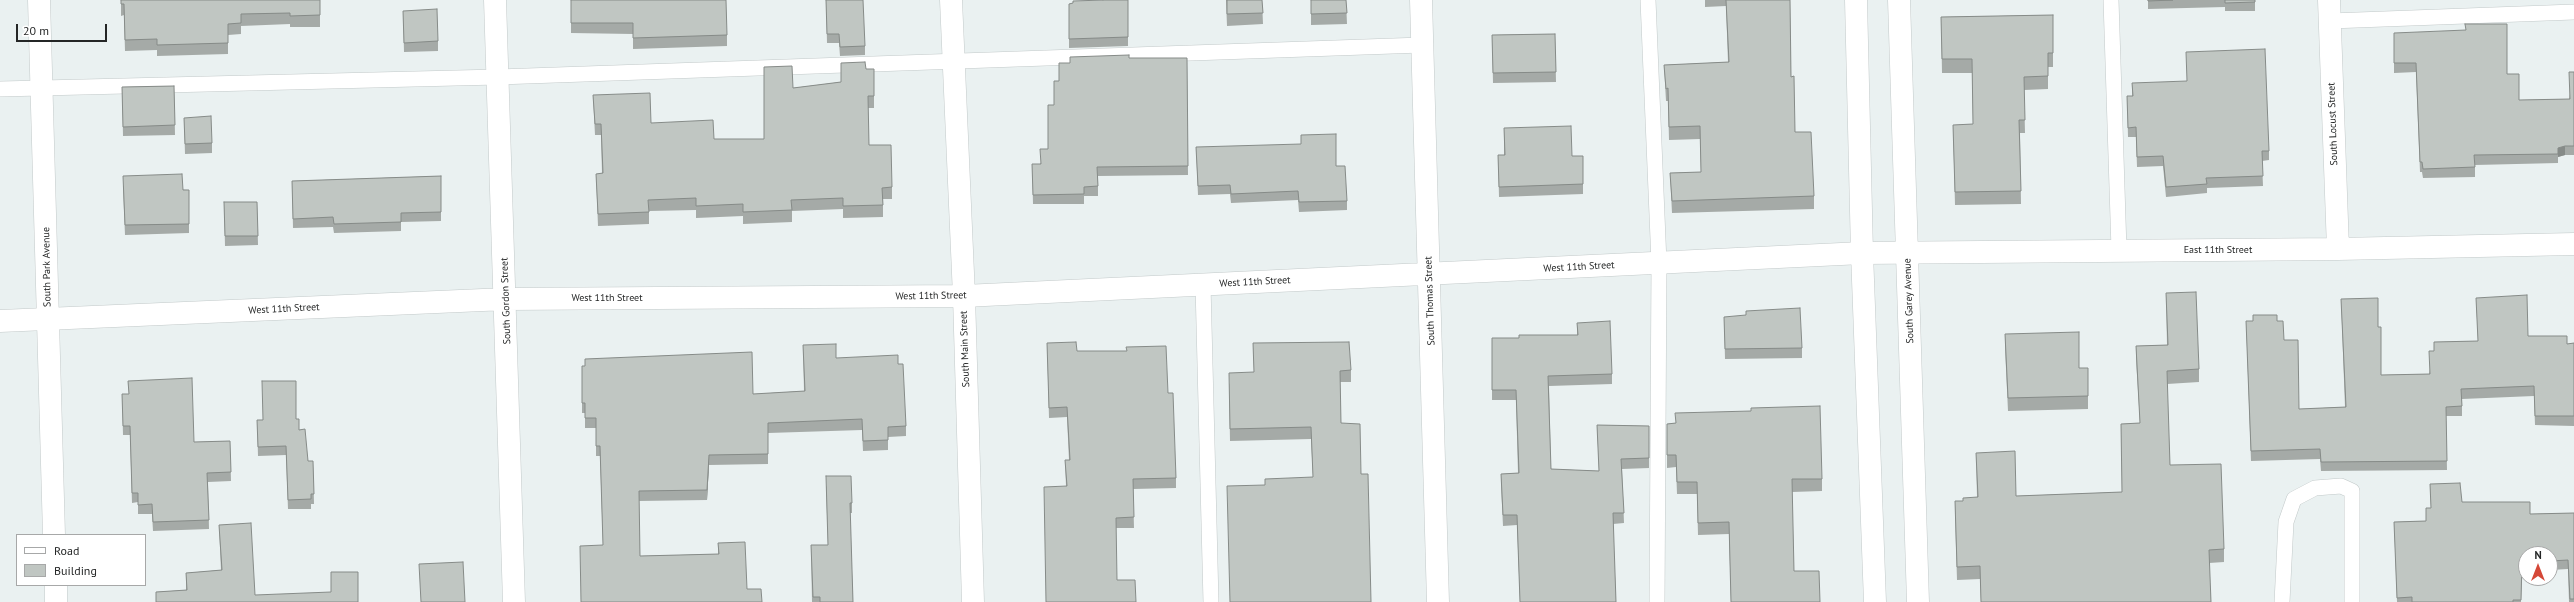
<!DOCTYPE html>
<html>
<head>
<meta charset="utf-8">
<style>
  body { margin:0 }
  #map { position:relative; width:2574px; height:602px; overflow:hidden; background:#eaf1f1; font-family:"PT Sans",sans-serif }
  canvas { display:block }
  .legend { position:absolute; left:16px; top:534px; width:130px; height:52px; box-sizing:border-box; background:#fff; border:1px solid #a7a8a8; margin:0; padding:5px 7px; list-style:none; font-size:12px; color:#242626 }
  .legend li { display:flex; align-items:center; gap:8px; height:20px }
  .legend b { width:20px; border:1px solid #a7a8a8 }
  .north { position:absolute; left:2518px; top:546px; width:40px; height:40px; box-sizing:border-box; background:#fff; border:1px solid #a7a8a8; border-radius:50%; rotate:0deg; font-size:11px; font-weight:700; line-height:16px; text-align:center; color:#242626 }
  .north::after { content:''; display:block; margin:auto; width:14px; height:18px; background:#d54838; clip-path:polygon(50% 0,100% 100%,50% 72%,0 100%) }
  .scale { position:absolute; left:16px; top:24px; width:91px; height:18px; box-sizing:border-box; border:2px solid #242626; border-top:0; padding-left:5px; font-size:12px; line-height:14px; white-space:nowrap; color:#242626; -webkit-text-stroke:3px #fff; paint-order:stroke }
</style>
</head>
<body>
<div id="map">
<canvas width="2574" height="602"></canvas>
<ul class="legend">
<li><b style="height:5px;background:#fff"></b>Road</li>
<li><b style="height:11px;background:#c0c6c2"></b>Building</li>
</ul>
<div class="north">N</div>
<div class="scale">20 m</div>
</div>
<script>
const ctx = document.querySelector('canvas').getContext('2d');
ctx.lineJoin = 'round';
const poly = rows => new Path2D(rows.map(r => 'M' + r).join(''));
function trace(path, color, width, dash) { ctx.strokeStyle = color; ctx.lineWidth = width; ctx.lineCap = dash ? 'butt' : 'round'; ctx.setLineDash(dash || []); ctx.stroke(path); }
function fillPath(path, color) { ctx.fillStyle = color; ctx.fill(path, 'evenodd'); }
function label(font, color, halo, rows, align = 'center') {
  ctx.font = font + ' "PT Sans",sans-serif'; ctx.lineWidth = 3; ctx.setLineDash([]); ctx.textBaseline = 'middle'; ctx.strokeStyle = halo; ctx.fillStyle = color; for (const [text, x, y, turn = 0] of rows) {
    ctx.save(); ctx.translate(x, y); ctx.rotate((+turn || 0) * Math.PI / 180); ctx.textAlign = isNaN(turn) ? turn : align; if (halo) ctx.strokeText(text, 0, 0); ctx.fillText(text, 0, 0); ctx.restore();
  }
}
const service = poly([
  [1648,0,1659,263,1657,602],
  [2111,0,2119,250],
  [2330,21,2574,12],
  [0,89,498,77,1422,45],
  [1203,285,1211,602],
  [2282,602,2286,522,2294,499,2315,488,2341,486,2352,491,2352,602]
]);
const minor = poly([
  [495,0,514,602],
  [951,0,964,296,973,602],
  [1421,0,1438,602],
  [2329,0,2338,249],
  [0,321,506,299,964,296,1862,253,2338,249,2574,244]
]);
const tertiary = poly([
  [39,0,54,535],
  [56,585,56,602]
]);
const primary = poly([
  [1856,0,1862,253,1875,602],
  [1899,0,1918,602]
]);
const wall = poly([
  [121,0,320,0,320,27,290,27,290,24,241,26,241,34,228,35,228,54,157,56,157,50,125,51,124,15,121,16],
  [571,0,727,35,727,46,633,49,633,34,571,33],
  [826,0,865,46,865,55,840,56,839,43,827,43],
  [1128,0,1128,46,1069,48,1069,4],
  [1226,0,1262,0,1263,24,1227,26],
  [1311,0,1346,0,1347,24,1311,25],
  [1705,0,1790,0,1791,77,1795,132,1814,196,1814,209,1672,213,1670,173,1701,172,1700,139,1669,140,1668,101,1666,101,1664,65,1728,62,1726,6,1705,7],
  [2148,0,2255,0,2255,11,2225,11,2225,7,2148,9],
  [403,11,438,41,438,51,404,52],
  [2053,15,2053,67,2048,67,2048,89,2024,90,2025,133,2020,133,2021,204,1955,205,1953,125,1973,124,1972,73,1942,73,1941,17],
  [1555,34,1556,82,1493,83,1492,35],
  [2394,42,2507,74,2519,100,2569,99,2574,72,2574,155,2565,155,2558,157,2558,163,2475,165,2475,177,2423,178,2422,172,2420,172,2416,72,2394,73],
  [1129,58,1187,58,1188,175,1098,176,1098,196,1084,196,1084,204,1033,204,1032,164,1040,164,1048,149,1054,105,1059,81,1070,63],
  [841,63,866,69,874,69,874,108,868,108,869,145,892,187,892,199,883,199,883,217,843,218,843,209,792,211,792,222,743,224,743,216,696,218,696,210,649,211,649,224,598,226,596,174,602,173,601,135,595,135,593,95,651,123,714,139,764,139,793,88,841,82],
  [2132,83,2269,151,2269,160,2262,161,2263,186,2207,188,2207,193,2166,197,2163,166,2137,167,2136,137,2128,137,2127,96,2132,96],
  [174,86,175,135,123,136,122,87],
  [184,118,212,143,212,153,185,154],
  [1504,128,1572,156,1583,184,1583,194,1499,197,1498,155,1504,155],
  [1196,147,1336,166,1347,201,1347,210,1299,212,1298,200,1231,203,1230,194,1198,195],
  [441,176,441,221,401,222,401,231,334,233,333,227,293,228,292,181],
  [123,186,189,190,189,233,125,235],
  [224,202,257,202,258,245,225,246],
  [2166,293,2199,369,2199,382,2167,384,2170,465,2224,549,2224,562,2209,563,2211,602,1981,602,1980,579,1957,580,1955,514,1955,501,1963,501,1977,497,1976,453,2016,496,2122,492,2121,424,2140,423,2136,359,2136,346,2167,345],
  [2476,298,2528,336,2567,344,2574,343,2574,426,2535,425,2534,396,2462,399,2462,416,2446,416,2447,470,2321,471,2320,459,2251,461,2246,321,2277,321,2284,340,2299,409,2345,407,2341,299,2378,327,2381,375,2429,374,2434,351,2434,342,2478,341],
  [1724,317,1802,348,1802,358,1725,359],
  [1577,323,1612,374,1612,384,1549,386,1551,469,1599,471,1597,425,1649,426,1649,468,1622,469,1624,523,1613,524,1616,602,1520,602,1517,525,1503,526,1501,484,1501,474,1518,473,1516,400,1492,400,1492,338,1519,338,1577,335],
  [2005,334,2079,368,2088,368,2088,409,2008,411,2005,347],
  [1047,343,1077,351,1168,393,1176,478,1176,488,1133,489,1134,528,1116,528,1046,602,1066,486,1065,460,1069,460,1067,417,1049,418],
  [1253,343,1351,370,1351,382,1340,382,1341,423,1361,474,1265,485,1313,477,1311,439,1230,441,1229,384,1254,372],
  [803,345,836,358,898,364,906,426,906,436,888,437,888,450,863,451,862,430,768,433,768,464,709,465,707,500,639,501,640,556,718,554,718,543,747,589,762,602,603,546,600,456,596,456,596,428,585,428,585,413,582,413,582,366,585,366,585,359,753,394,804,391],
  [128,381,194,442,230,441,231,481,208,482,209,529,153,531,152,514,138,514,138,502,132,503,130,435,123,435,122,394,129,394],
  [1751,408,1822,479,1822,491,1792,492,1794,571,1820,602,1731,602,1729,534,1698,535,1697,494,1677,494,1676,467,1667,468,1667,424,1675,423,1751,411],
  [296,419,308,461,313,461,314,504,311,504,311,509,288,509,286,455,258,456,257,420],
  [2430,484,2462,502,2530,514,2574,513,2574,602,2569,602,2568,569,2550,570,2550,554,2526,554,2526,571,2522,571,2521,602,2397,602,2394,522,2426,521,2431,508],
  [826,486,852,503,852,513,850,513,853,602,812,602,811,545,828,545],
  [219,525,255,595,358,602,156,602,156,592,186,590,186,573,221,570]
]);
const shadedWall = poly([
  [2565,146,2565,155,2558,157,2558,148],
  [709,455,709,465,707,500,707,490]
]);
const building = poly([
  [121,0,320,0,320,15,290,16,290,13,241,14,241,23,228,24,228,43,157,45,157,39,125,40,124,4,121,4,121,0],
  [571,0,726,0,727,35,633,38,633,23,571,23,571,0],
  [826,0,863,0,865,46,840,47,839,34,827,34,826,0],
  [1103,0,1128,0,1128,37,1069,39,1069,4,1073,3,1073,1,1103,0],
  [1227,0,1262,0,1263,13,1227,14,1227,0],
  [1311,0,1346,0,1347,13,1311,14,1311,0],
  [1726,0,1790,0,1791,77,1794,76,1795,132,1811,132,1814,196,1672,201,1670,173,1701,172,1700,126,1669,127,1668,88,1666,89,1664,65,1729,62,1726,0],
  [2148,0,2173,0,2148,1,2148,0],
  [2225,0,2255,0,2255,2,2225,3,2225,0],
  [437,9,438,41,404,43,403,11,437,9],
  [2053,15,2053,53,2048,53,2048,76,2024,77,2025,120,2019,120,2021,191,1955,192,1953,125,1973,124,1972,59,1942,59,1941,17,2053,15],
  [2465,24,2507,24,2507,74,2519,74,2519,100,2570,99,2569,72,2574,72,2574,146,2565,146,2558,148,2558,154,2474,155,2475,167,2423,169,2422,162,2420,162,2416,63,2394,63,2394,33,2466,30,2465,24],
  [1555,34,1556,72,1493,73,1492,35,1555,34],
  [2265,49,2269,151,2262,151,2263,176,2206,178,2207,184,2166,187,2163,156,2137,157,2136,127,2128,128,2127,96,2133,96,2132,83,2187,81,2186,52,2265,49],
  [1129,55,1129,58,1187,58,1188,166,1097,167,1098,186,1084,187,1084,194,1033,195,1032,164,1041,164,1040,149,1048,149,1048,105,1054,105,1054,81,1059,81,1059,63,1070,63,1070,57,1129,55],
  [865,62,866,69,874,69,874,96,868,96,869,145,891,145,892,187,882,188,883,205,843,206,843,198,791,200,792,210,743,212,743,204,696,206,696,198,648,200,649,212,598,214,596,174,603,173,601,124,595,124,593,95,650,93,651,123,713,120,714,139,764,139,764,67,792,66,793,88,841,82,841,63,865,62],
  [174,86,175,125,123,127,122,87,174,86],
  [211,116,212,143,185,144,184,118,211,116],
  [1571,126,1572,156,1583,156,1583,184,1499,187,1498,155,1505,155,1504,128,1571,126],
  [1336,134,1336,166,1345,166,1347,201,1299,202,1298,191,1231,194,1230,185,1198,186,1196,147,1301,144,1301,135,1336,134],
  [182,174,183,190,189,190,189,224,125,225,123,176,182,174],
  [441,176,441,212,401,213,401,222,334,224,333,217,293,219,292,181,441,176],
  [224,202,257,202,258,236,225,236,224,202],
  [2196,292,2199,369,2167,371,2170,465,2221,464,2224,549,2209,550,2211,602,1981,602,1980,566,1957,567,1955,501,1963,501,1963,498,1978,497,1976,453,2015,451,2016,496,2122,492,2121,424,2140,423,2136,346,2168,345,2166,293,2196,292],
  [2527,295,2528,336,2567,336,2567,344,2574,343,2574,416,2535,416,2534,386,2461,389,2462,406,2446,407,2447,461,2321,462,2320,449,2251,451,2246,321,2253,321,2253,315,2277,315,2277,321,2283,321,2284,340,2298,340,2299,409,2346,407,2341,299,2378,298,2378,327,2381,327,2381,375,2430,374,2429,351,2434,351,2434,342,2478,341,2476,298,2527,295],
  [1800,308,1802,348,1725,349,1724,317,1746,315,1746,311,1800,308],
  [1610,321,1612,374,1548,376,1551,469,1599,471,1597,425,1649,426,1649,458,1621,459,1624,513,1613,513,1616,602,1520,602,1517,515,1503,515,1501,474,1519,473,1516,390,1492,390,1492,338,1519,338,1519,335,1578,335,1577,323,1610,321],
  [2079,332,2079,368,2088,368,2088,396,2008,398,2005,334,2079,332],
  [1076,342,1077,351,1127,351,1126,347,1166,346,1168,393,1173,393,1176,478,1133,479,1134,517,1116,518,1117,580,1135,580,1136,602,1046,602,1044,487,1067,486,1065,460,1070,460,1067,407,1049,408,1047,343,1076,342],
  [1349,342,1351,370,1340,371,1341,423,1360,424,1361,474,1368,474,1371,602,1230,602,1227,486,1265,485,1265,479,1313,477,1311,427,1230,429,1229,373,1254,372,1253,343,1349,342],
  [836,344,836,358,898,355,898,364,903,364,906,426,888,427,888,440,863,441,862,419,768,423,768,454,709,455,707,490,639,491,640,556,719,554,718,543,745,542,747,589,761,589,762,602,581,602,580,546,603,545,600,446,596,446,596,418,585,418,585,403,582,403,582,366,585,366,585,359,752,352,753,394,805,391,803,345,836,344],
  [192,378,194,442,230,441,231,472,207,473,209,520,153,522,152,504,138,505,138,493,132,493,130,426,123,426,122,394,129,394,128,381,192,378],
  [262,381,296,381,296,419,299,419,299,430,305,429,308,461,313,461,314,494,311,494,311,499,288,500,286,446,258,447,257,420,263,420,262,381],
  [1820,406,1822,479,1792,479,1794,571,1819,571,1820,602,1731,602,1729,522,1698,523,1697,482,1677,482,1676,455,1667,455,1667,424,1676,423,1675,413,1751,411,1751,408,1820,406],
  [826,476,851,476,852,503,850,503,853,602,820,602,820,597,813,597,811,545,828,545,826,476],
  [2460,483,2462,502,2530,502,2530,514,2574,513,2574,599,2570,599,2568,560,2550,561,2550,554,2526,554,2526,562,2522,562,2521,600,2513,600,2513,602,2412,602,2412,597,2397,598,2394,522,2426,521,2426,508,2431,508,2430,484,2460,483],
  [251,523,255,595,331,592,331,572,358,572,358,602,156,602,156,592,187,590,186,573,222,570,219,525,251,523],
  [463,562,465,602,421,602,419,564,463,562]
]);
const streetNames = [
  ["South Locust Street",2333,124,-92],
  ["East 11th Street",2218,250],
  ["South Park Avenue",47,267,-91],
  ["West 11th Street",1579,267,-3],
  ["West 11th Street",1255,282,-3],
  ["West 11th Street",931,296,-1],
  ["West 11th Street",607,298],
  ["South Gordon Street",506,301,-92],
  ["South Thomas Street",1430,301,-92],
  ["South Garey Avenue",1909,301,-92],
  ["West 11th Street",284,309,-3],
  ["South Main Street",965,349,-92]
];
trace(service, '#c2c9c9', 16);
trace(minor, '#c2c9c9', 23);
trace(tertiary, '#c2c9c9', 23);
trace(primary, '#c2c9c9', 23);
trace(service, '#fff', 15);
trace(minor, '#fff', 22);
trace(tertiary, '#fff', 22);
trace(primary, '#fff', 22);
fillPath(wall, '#a5aaa7');
fillPath(shadedWall, '#868b88');
fillPath(building, '#c0c6c2');
trace(building, '#868b88', 1);
label('10px', '#242626', '#fff', streetNames);
</script>
</body>
</html>
